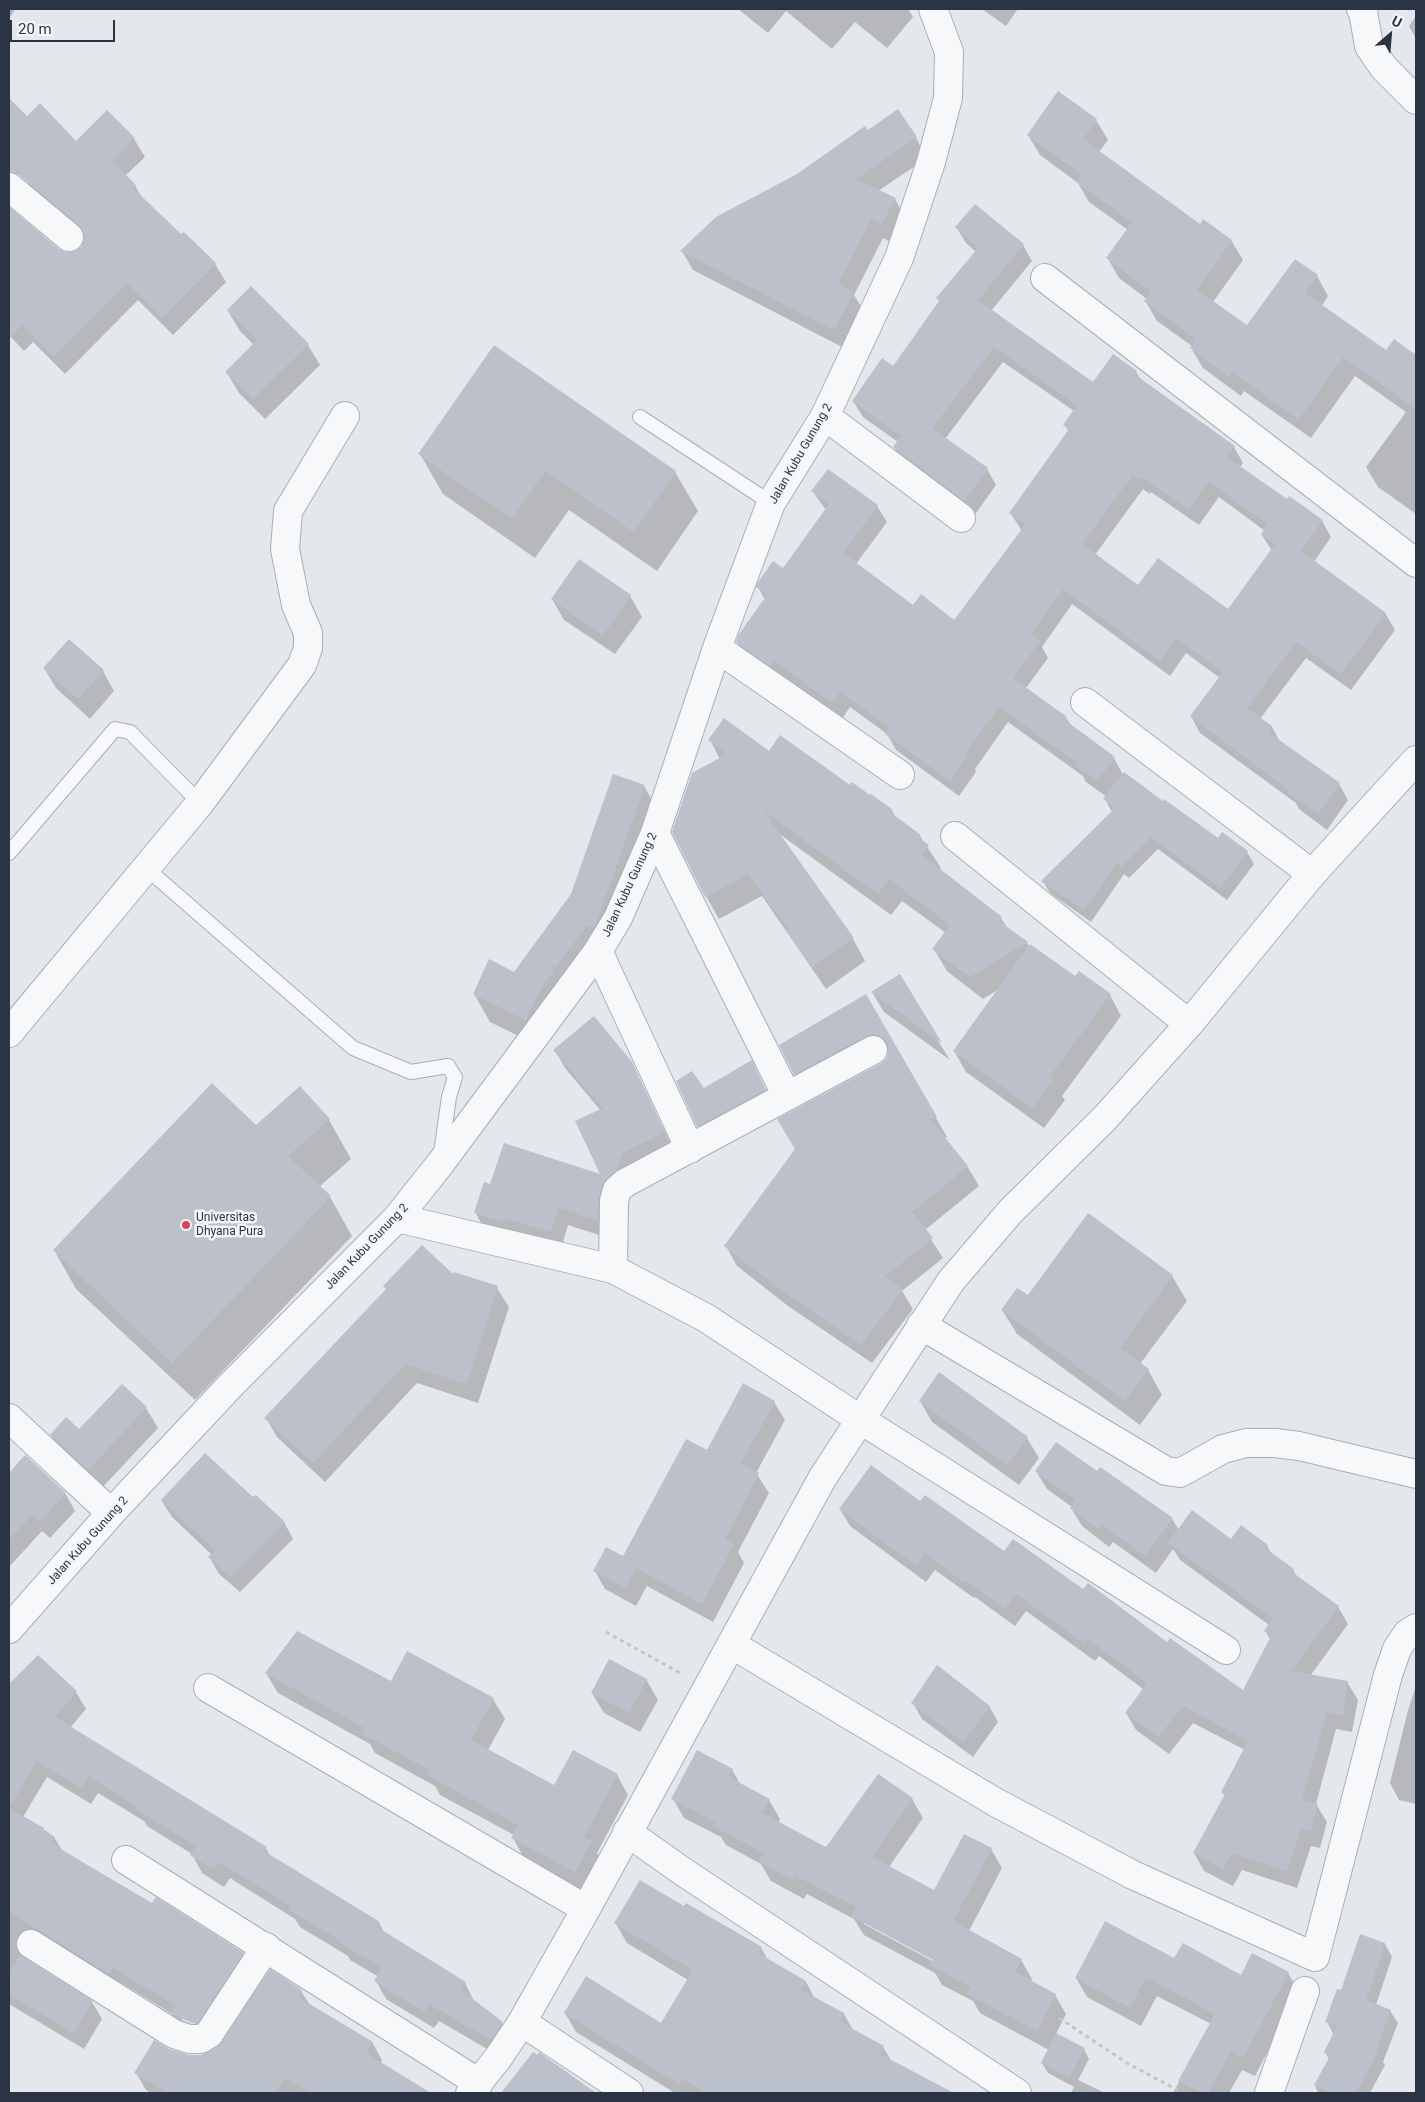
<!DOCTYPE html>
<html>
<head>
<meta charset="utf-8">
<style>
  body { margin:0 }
  #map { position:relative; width:1425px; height:2102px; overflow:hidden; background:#e4e7ec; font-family:Roboto,sans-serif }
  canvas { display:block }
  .frame { position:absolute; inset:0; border:10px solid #2b3445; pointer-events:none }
  .north { position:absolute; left:1365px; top:10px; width:50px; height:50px; -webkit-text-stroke:4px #f4f6f9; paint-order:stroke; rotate:27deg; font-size:14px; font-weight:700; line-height:20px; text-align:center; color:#2b3445 }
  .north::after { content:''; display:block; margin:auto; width:18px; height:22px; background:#2b3445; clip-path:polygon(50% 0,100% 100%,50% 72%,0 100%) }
  .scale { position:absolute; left:10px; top:20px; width:105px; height:22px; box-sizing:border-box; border:2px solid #2b3445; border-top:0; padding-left:6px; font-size:15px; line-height:18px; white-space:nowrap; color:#2b3445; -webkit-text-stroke:4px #f4f6f9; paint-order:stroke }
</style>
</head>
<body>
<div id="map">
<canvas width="1425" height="2102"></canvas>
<div class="frame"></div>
<div class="north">U</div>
<div class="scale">20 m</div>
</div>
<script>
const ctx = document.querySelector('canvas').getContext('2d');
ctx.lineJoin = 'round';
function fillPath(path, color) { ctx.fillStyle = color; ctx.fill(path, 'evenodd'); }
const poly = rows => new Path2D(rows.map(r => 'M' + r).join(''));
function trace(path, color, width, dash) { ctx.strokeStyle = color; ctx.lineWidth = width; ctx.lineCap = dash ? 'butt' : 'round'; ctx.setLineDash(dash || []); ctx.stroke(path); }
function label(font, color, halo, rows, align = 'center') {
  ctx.font = font + ' Roboto,sans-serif'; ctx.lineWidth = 5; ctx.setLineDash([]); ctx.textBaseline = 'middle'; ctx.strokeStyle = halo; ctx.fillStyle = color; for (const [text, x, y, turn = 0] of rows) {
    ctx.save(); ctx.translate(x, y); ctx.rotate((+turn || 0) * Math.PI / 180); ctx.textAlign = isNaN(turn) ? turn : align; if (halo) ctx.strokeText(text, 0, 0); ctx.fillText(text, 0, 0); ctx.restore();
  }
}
const shadow = poly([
  [9,9,15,9,10,18,9,17],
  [738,9,908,9,913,17,887,48,855,22,832,49,786,11,768,33],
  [982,9,1018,9,1006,26],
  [1416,16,1416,39,1409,26],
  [9,99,27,118,76,142,107,112,134,139,145,157,125,176,135,186,144,200,181,236,184,233,215,264,226,282,173,335,138,300,65,374,33,342,24,351,9,335,9,209,59,250,66,254,74,253,82,248,86,239,38,199,27,181,29,179,9,159],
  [1096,120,1108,140,1099,152,1200,225,1231,240,1243,260,1213,302,1248,327,1317,276,1328,296,1322,306,1386,352,1394,341,1416,356,1416,514,1378,487,1366,467,1406,412,1355,376,1311,438,1244,391,1241,396,1203,368,1191,348,1192,346,1157,321,1146,302,1147,299,1119,278,1108,259,1128,230,1089,202,1078,183,1040,155,1028,135],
  [867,131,916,138,927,158,878,191,895,199,906,219,892,243,883,238,854,295,865,313,846,349,693,270,682,251],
  [956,227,1023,245,1032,261,991,311,1094,384,1136,372,1141,380,1234,447,1243,463,1240,467,1287,501,1322,521,1331,537,1314,562,1385,613,1395,630,1351,690,1306,658,1260,719,1272,727,1280,742,1339,784,1348,800,1327,830,1299,809,1296,803,1200,733,1191,716,1220,678,1186,653,1170,676,1072,604,1042,647,1048,658,1026,688,1066,718,1072,727,1114,758,1123,775,1218,839,1247,852,1254,864,1227,900,1158,849,1129,878,1124,874,1091,922,1050,893,1043,881,1112,812,1105,799,1107,797,1086,782,1083,776,1008,722,975,769,976,772,959,796,896,750,887,734,850,707,842,719,783,676,780,681,747,658,737,642,765,600,758,587,784,570,826,510,813,492,877,506,887,522,856,564,913,607,955,621,1022,531,1011,514,1069,432,1065,425,1074,411,1003,362,945,439,987,469,996,485,974,516,904,464,894,447,898,442,863,417,853,401,893,367,976,252,966,243],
  [1143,489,1150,494,1151,492,1199,525,1219,497,1265,531,1262,535,1272,551,1228,611,1138,587,1095,555],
  [228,311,308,345,320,365,265,419,239,393,227,373,254,345,240,331],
  [420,454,675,472,698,511,657,571,569,510,535,558,443,494],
  [630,596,642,617,615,654,564,620,552,599],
  [44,668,103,671,114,691,90,719,56,688],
  [710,740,769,753,850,786,852,784,892,811,897,819,920,836,941,868,939,870,1001,918,1008,929,1027,943,1030,948,1075,978,1110,995,1121,1016,1062,1096,1065,1100,1044,1128,966,1072,954,1051,999,989,983,999,947,971,934,949,946,933,902,901,891,915,778,833,853,939,865,961,826,989,762,896,719,919,706,896,720,759],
  [644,786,660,814,541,1047,490,1022,474,994,514,973,572,895],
  [900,976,940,1044,950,1060,884,1012,872,992],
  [866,996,947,1137,944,1138,967,1166,979,1186,925,1230,943,1258,902,1291,913,1309,872,1363,788,1306,737,1266,726,1246,888,1058,889,1054,886,1053,806,1093,795,1074],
  [555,1050,631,1063,674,1150,608,1219,608,1238,568,1225,561,1249,485,1230,475,1212,491,1185,602,1176,601,1111,565,1068],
  [757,1072,771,1100,704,1136,698,1126,703,1090],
  [329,1120,351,1159,319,1187,330,1197,352,1236,195,1400,76,1289,54,1250,256,1126],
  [1089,1215,1172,1276,1187,1301,1140,1364,1148,1370,1162,1395,1140,1425,1017,1334,1002,1310,1028,1297],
  [451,1274,497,1288,509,1307,478,1403,417,1383,325,1482,277,1437,266,1418,387,1290],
  [920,1401,1027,1438,1039,1458,1019,1485,932,1422],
  [774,1402,785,1420,756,1473,769,1493,738,1552,744,1563,713,1622,647,1586,636,1606,605,1589,595,1571,624,1558,707,1451],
  [146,1408,158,1428,100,1490,63,1455,51,1435,79,1431],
  [26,1456,65,1493,75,1511,50,1538,42,1531,9,1567,9,1475],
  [1036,1471,1097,1473,1172,1519,1179,1530,1267,1546,1272,1554,1293,1570,1298,1578,1338,1607,1348,1624,1310,1676,1347,1682,1358,1700,1352,1732,1336,1729,1316,1804,1327,1822,1320,1848,1311,1846,1297,1888,1242,1870,1233,1886,1204,1871,1194,1853,1225,1796,1222,1792,1245,1750,1193,1723,1169,1754,1136,1730,1126,1713,1143,1689,1099,1656,1095,1661,1026,1611,1015,1626,975,1597,974,1598,935,1570,926,1582,850,1526,840,1509,921,1502,1004,1553,1083,1591,1243,1692,1271,1640,1265,1631,1269,1625,1180,1560,1173,1549,1156,1573,1113,1542,1109,1547,1082,1526,1071,1508,1072,1507,1047,1489],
  [253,1499,284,1522,293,1539,240,1592,219,1574,210,1558,212,1555,172,1517,162,1501],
  [38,1656,76,1692,86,1709,70,1728,266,1848,270,1856,379,1923,385,1934,465,1983,474,2001,502,2023,512,2040,501,2057,439,2021,434,2028,386,1999,376,1981,379,1977,350,1960,348,1956,300,1927,295,1919,230,1878,224,1887,202,1873,192,1854,147,1826,144,1821,98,1793,91,1804,47,1777,23,1817,54,1837,63,1852,153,1905,243,1954,253,1971,208,2040,181,2030,172,2014,123,1984,119,1991,27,1953,25,1960,92,2002,102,2019,84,2049,9,2004,9,1693,19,1675],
  [182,2017,198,2025,197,2027,182,2020],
  [266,1673,391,1682,493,1699,505,1719,488,1750,555,1787,617,1775,628,1795,597,1853,602,1862,586,1892,524,1858,513,1838,514,1835,440,1795,435,1786,375,1753,370,1744,278,1693],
  [646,1679,658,1700,640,1732,604,1713,592,1693],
  [1415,1689,1416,1689,1416,1804,1399,1800,1390,1783,1408,1710],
  [913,1703,989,1706,998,1722,973,1757,922,1719],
  [698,1752,732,1770,741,1785,769,1800,780,1819,778,1823,827,1848,912,1799,923,1818,889,1867,934,1892,991,1849,1002,1868,969,1931,1021,1960,1032,1979,1031,1982,1055,1995,1066,2014,1056,2034,1084,2049,1089,2059,1078,2080,1105,2093,1071,2093,1074,2087,1048,2073,1042,2063,1049,2050,980,2013,973,2001,942,1985,935,1973,864,1935,854,1919,807,1894,804,1899,771,1881,761,1864,726,1845,721,1837,684,1818,673,1799],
  [864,1921,939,1961,938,1964,864,1924],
  [684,1907,761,1948,768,1960,806,1982,815,1999,844,2014,853,2030,883,2047,892,2062,928,2081,935,2093,675,2093,576,2032,565,2013,661,2024,688,1980,627,1943,616,1924],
  [1385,1944,1392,1957,1376,2005,1390,2011,1398,2023,1383,2062,1385,2065,1370,2093,1318,2093,1315,2085,1329,2059,1325,2052,1334,2035,1327,2022,1341,1992],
  [1175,1960,1241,1977,1288,1973,1299,1992,1255,2076,1242,2070,1229,2093,1173,2093,1211,2024,1157,1996,1141,2026,1087,1997,1076,1978],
  [301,1991,310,2005,372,2042,382,2060,380,2064,410,2082,417,2093,406,2093,408,2089,405,2089,403,2093,151,2093,146,2090,136,2073,168,2050,189,2056,202,2056,218,2048],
  [540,2054,594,2093,508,2093,506,2089]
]);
const building = poly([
  [1058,91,1097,119,1083,139,1200,224,1203,219,1232,240,1197,290,1247,325,1295,259,1318,275,1305,293,1386,350,1394,339,1416,355,1416,409,1343,357,1299,419,1232,372,1229,377,1190,348,1196,339,1144,301,1151,291,1106,258,1132,222,1076,182,1081,174,1027,135],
  [9,98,27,116,40,103,76,141,107,110,135,138,112,161,136,185,133,188,181,234,184,232,216,263,162,318,127,283,54,357,22,325,9,338,9,207,59,249,66,252,75,251,81,247,84,239,83,231,79,225,19,175,9,172],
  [898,109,917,137,856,179,896,198,881,224,871,219,838,284,854,292,834,330,680,251,716,217,797,174,865,126,868,130],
  [975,204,1024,244,978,300,1093,382,1113,354,1137,371,1134,374,1235,446,1227,457,1287,499,1289,496,1323,520,1301,551,1386,613,1341,674,1296,642,1247,708,1272,726,1268,732,1340,783,1318,814,1288,793,1290,791,1190,716,1223,672,1176,638,1160,661,1063,589,1031,634,1040,641,1013,678,1067,717,1065,720,1115,757,1097,781,1075,766,1077,763,999,707,965,753,968,755,950,781,885,734,890,727,840,692,832,703,774,661,770,666,736,642,739,634,767,595,756,587,758,582,773,561,783,568,829,504,811,491,828,469,878,505,843,553,913,605,921,594,954,620,1025,525,1009,513,1069,429,1063,425,1077,405,994,347,932,428,988,468,964,501,893,447,901,436,852,401,882,358,893,366,939,301,936,298,978,248,955,227],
  [1133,474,1140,479,1141,477,1189,510,1209,482,1268,524,1261,534,1275,544,1228,609,1158,558,1138,585,1082,544],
  [251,286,309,344,253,399,225,372,257,340,227,310],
  [494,345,676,471,634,532,545,471,512,519,418,454],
  [579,559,631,595,603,635,551,599],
  [69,639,104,670,78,699,43,668],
  [724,718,769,751,780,735,850,785,852,782,870,795,871,794,893,810,891,813,921,835,919,838,929,845,922,855,1002,917,999,921,1028,942,970,977,932,949,950,925,889,879,878,894,763,810,854,938,812,967,786,931,788,929,748,874,705,897,672,832,692,773,727,754,708,740],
  [1124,772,1163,801,1164,799,1218,838,1222,832,1248,851,1220,888,1151,837,1121,867,1117,862,1084,910,1041,881,1115,808,1103,799],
  [613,774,645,785,595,926,594,927,587,925,556,967,549,963,554,970,543,985,525,1020,473,994,489,959,514,972,571,894],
  [1030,944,1075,976,1079,971,1111,994,1050,1076,1054,1079,1032,1108,953,1051],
  [900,974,942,1043,871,992],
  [866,994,937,1117,931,1120,968,1166,912,1212,933,1238,885,1276,903,1289,861,1345,776,1286,724,1246,795,1149,777,1119,880,1064,886,1059,889,1051,887,1043,882,1037,874,1034,866,1036,794,1075,779,1045],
  [594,1016,632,1062,665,1132,622,1153,616,1171,607,1178,602,1186,598,1201,598,1221,559,1208,551,1232,504,1218,503,1222,474,1213,484,1182,490,1184,504,1143,600,1174,575,1121,603,1108,553,1050],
  [752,1060,766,1090,697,1127,676,1081,692,1071,704,1088],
  [212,1083,256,1125,300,1086,330,1119,288,1156,331,1196,172,1363,53,1250],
  [1088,1213,1173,1275,1120,1348,1149,1369,1125,1401,1001,1310,1017,1288,1028,1295],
  [422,1245,453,1274,454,1272,498,1286,467,1384,405,1364,313,1463,264,1418,386,1289,383,1286],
  [939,1372,1028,1437,1007,1465,919,1401],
  [743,1383,775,1401,741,1463,759,1473,725,1539,734,1544,702,1604,636,1568,625,1588,593,1571,606,1547,623,1556,686,1439,707,1450],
  [122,1384,147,1407,88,1470,50,1435,66,1417,79,1429],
  [1056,1442,1097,1471,1100,1467,1173,1518,1145,1556,1102,1525,1099,1530,1070,1508,1076,1500,1035,1471],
  [205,1453,253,1497,256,1495,285,1522,230,1577,208,1557,215,1550,161,1500],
  [25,1455,66,1493,39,1522,32,1515,9,1539,9,1473],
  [871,1465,920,1501,925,1495,1004,1551,1013,1539,1083,1589,1088,1583,1167,1642,1170,1638,1243,1690,1271,1636,1264,1631,1273,1618,1168,1543,1192,1510,1231,1539,1241,1525,1268,1545,1265,1548,1294,1569,1292,1572,1339,1606,1291,1671,1348,1681,1343,1715,1327,1712,1302,1800,1318,1804,1311,1831,1301,1829,1287,1871,1232,1853,1223,1869,1193,1853,1225,1794,1221,1792,1248,1741,1183,1706,1158,1737,1125,1713,1147,1683,1088,1639,1085,1644,1016,1594,1005,1609,965,1580,963,1582,925,1553,916,1565,887,1545,839,1509],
  [297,1631,391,1681,407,1651,494,1698,471,1740,554,1785,573,1750,618,1774,584,1837,592,1841,575,1872,511,1838,518,1825,427,1775,430,1770,362,1734,365,1728,265,1673],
  [38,1655,77,1691,55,1717,267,1847,264,1851,380,1922,377,1927,466,1982,461,1990,503,2022,491,2040,429,2004,424,2012,374,1981,382,1968,339,1942,340,1940,289,1910,291,1906,219,1862,214,1870,190,1855,196,1846,135,1809,137,1807,88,1776,81,1788,37,1761,9,1808,44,1828,43,1829,55,1837,51,1843,79,1860,152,1903,156,1897,244,1953,198,2023,192,2023,170,2013,175,2005,113,1968,109,1974,9,1911,9,1684],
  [609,1659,647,1679,629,1713,591,1693],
  [937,1665,990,1706,963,1742,911,1703],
  [697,1750,733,1769,729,1777,770,1799,762,1813,826,1847,878,1774,913,1798,872,1857,934,1890,964,1834,992,1848,953,1921,1022,1959,1015,1972,1056,1994,1037,2031,967,1994,971,1987,929,1965,933,1960,851,1916,856,1907,796,1876,793,1880,759,1862,764,1853,713,1826,715,1822,671,1799],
  [640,1880,684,1906,686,1903,762,1947,758,1953,806,1981,801,1990,844,2013,840,2022,884,2046,880,2054,954,2093,706,2093,682,2079,679,2084,564,2013,586,1976,661,2023,693,1970,614,1923],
  [1105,1921,1174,1958,1183,1943,1241,1975,1252,1953,1289,1972,1243,2058,1231,2051,1208,2093,1202,2093,1178,2081,1215,2014,1146,1977,1130,2008,1075,1978],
  [1360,1934,1385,1943,1366,2000,1391,2010,1376,2050,1378,2051,1356,2093,1330,2093,1314,2085,1330,2056,1324,2052,1337,2026,1325,2022,1337,1989,1341,1990],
  [20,1955,93,2001,74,2033,9,1994,9,1973],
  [270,1969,302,1990,298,1997,373,2042,366,2053,431,2093,311,2093,285,2078,275,2093,168,2093,134,2073,154,2040,169,2049,189,2055,202,2055,217,2047],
  [1056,2033,1085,2048,1069,2078,1041,2063],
  [533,2052,538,2055,539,2052,596,2093,501,2093]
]);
const path = poly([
  [606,1632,680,1673],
  [1059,2018,1127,2063,1183,2093]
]);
const service = poly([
  [640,417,771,503],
  [9,853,115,729,130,732,200,803],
  [146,868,353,1048,411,1072,448,1066,455,1077,449,1097,441,1153]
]);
const minor = poly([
  [1361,9,1363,11,1369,46,1384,68,1416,100],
  [9,187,69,237],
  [1045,278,1416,563],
  [825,416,961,518],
  [717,648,900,775],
  [1085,702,1312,874],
  [655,833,787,1096],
  [955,836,1189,1024],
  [598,951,690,1149],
  [9,1033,200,803,302,665,308,648,308,633,296,605,285,549,288,511,345,416],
  [397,1218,613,1269,706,1318,861,1420,1226,1650],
  [613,1269,614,1201,617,1190,625,1183,873,1050],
  [921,1325,1166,1471,1180,1473,1223,1449,1246,1443,1275,1443,1299,1446,1416,1474],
  [9,1418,111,1513],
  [9,1629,111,1513,230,1386,397,1218,440,1164,598,951,618,918,655,833,717,648,771,503,825,416,899,258,931,162,948,98,949,52,933,9],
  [731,1644,995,1802,1133,1875,1315,1957,1388,1675,1397,1649,1407,1634,1416,1628],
  [208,1688,586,1909],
  [627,1832,682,1871,1017,2093],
  [126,1860,479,2083],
  [31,1944,174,2034,189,2039,201,2039,209,2034,266,1947],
  [522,2022,629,2093],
  [470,2093,498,2058,522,2022,586,1909,823,1477,951,1281,1010,1212,1105,1118,1189,1024,1312,874,1416,760],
  [1269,2093,1305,1991]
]);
const markers = [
  [186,1225,5,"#d1495b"]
];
const streetNames = [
  ["Jalan Kubu Gunung 2",801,454,-60],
  ["Jalan Kubu Gunung 2",630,885,-65],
  ["Jalan Kubu Gunung 2",367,1247,-46],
  ["Jalan Kubu Gunung 2",88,1541,-48]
];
const poiNames = [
  ["Universitas",196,1218],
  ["Dhyana Pura",196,1232]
];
fillPath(shadow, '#0003');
fillPath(building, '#bbc0ca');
trace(service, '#a9aeb7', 16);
trace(minor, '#a9aeb7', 30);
trace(path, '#c2c5cb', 3, [4, 4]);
trace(service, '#f7f8fa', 14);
trace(minor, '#f7f8fa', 28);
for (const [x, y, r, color] of markers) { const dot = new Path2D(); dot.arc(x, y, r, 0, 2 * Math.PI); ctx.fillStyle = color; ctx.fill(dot); trace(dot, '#f4f6f9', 2); }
label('12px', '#2b3445', '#f4f6f9', streetNames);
label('12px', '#2b3445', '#f4f6f9', poiNames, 'left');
</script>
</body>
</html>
